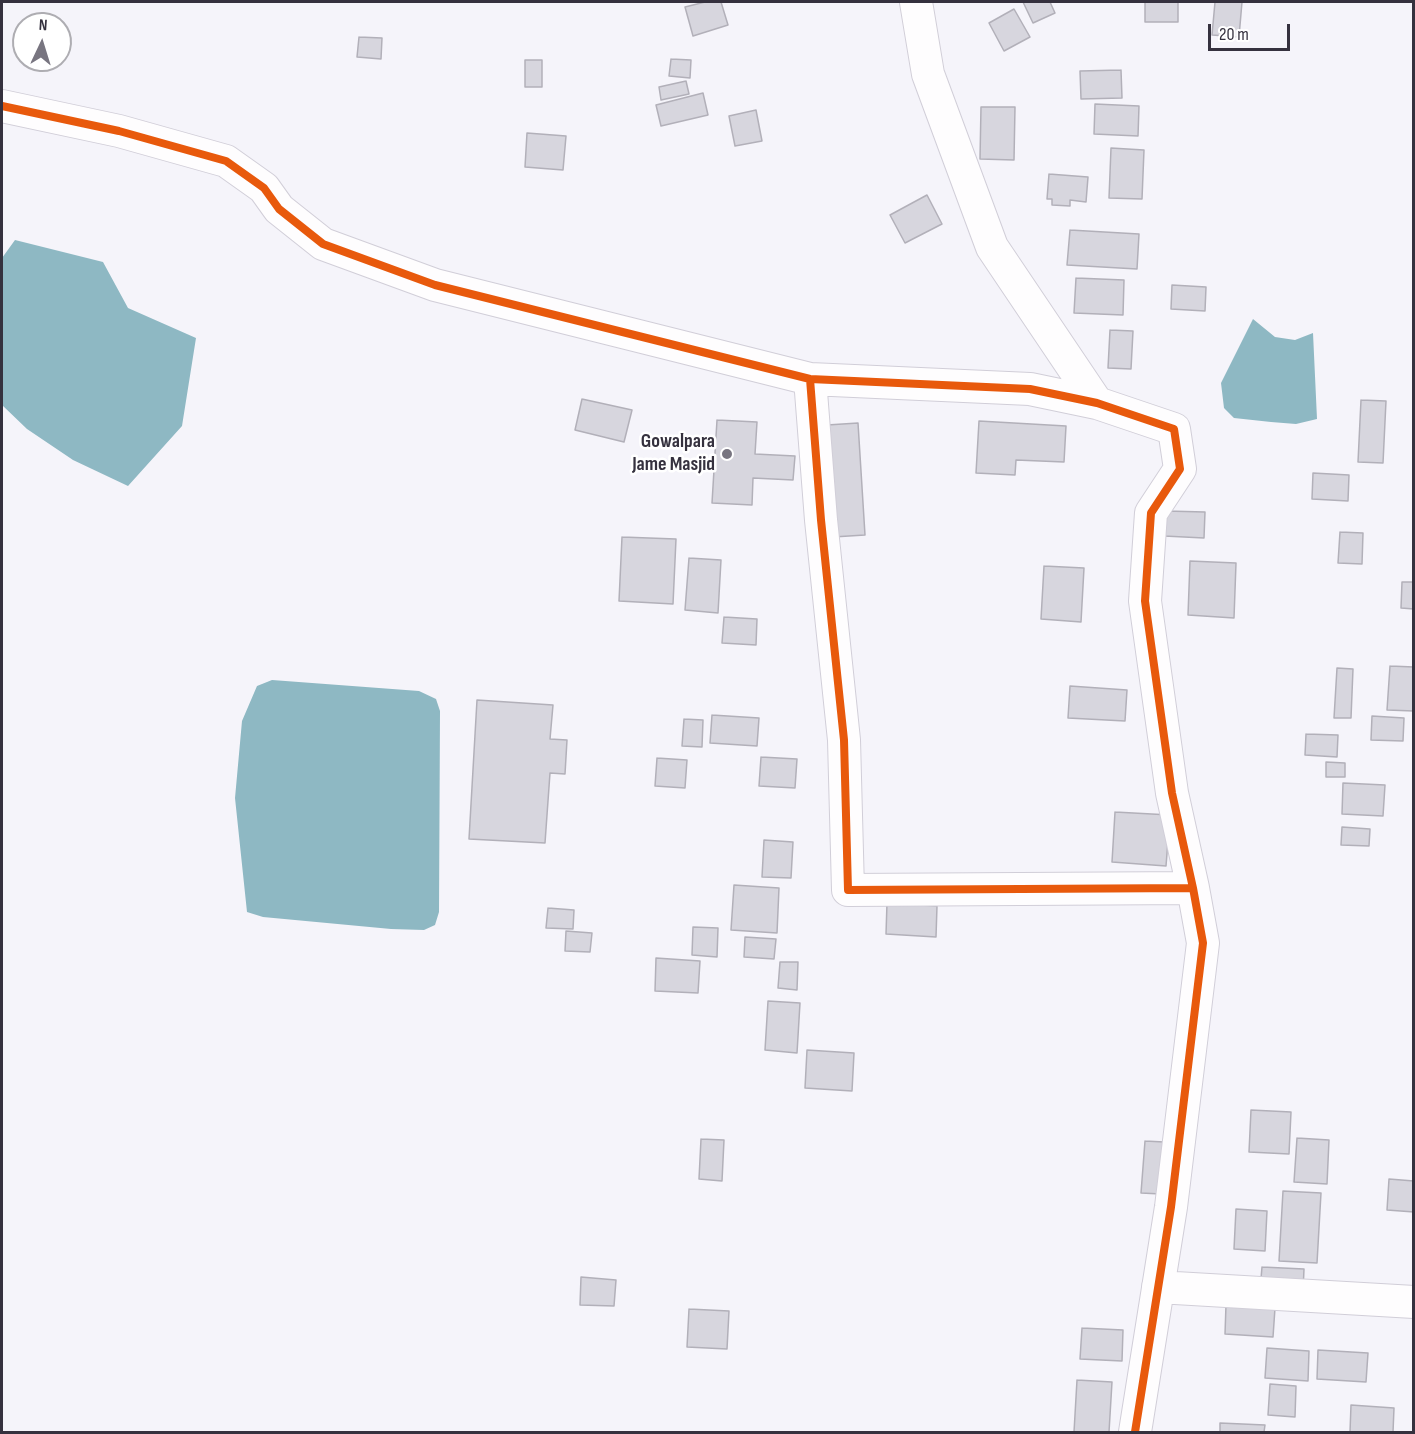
<!DOCTYPE html>
<html>
<head>
<meta charset="utf-8">
<style>
  body { margin:0 }
  #map { position:relative; width:1415px; height:1434px; overflow:hidden; background:#f5f4fa; font-family:"Sofia Sans Condensed",sans-serif }
  canvas { display:block }
  .frame { position:absolute; inset:0; border:3px solid #35313e; pointer-events:none }
  .north { position:absolute; left:12px; top:12px; width:60px; height:60px; box-sizing:border-box; background:#fff; border:2px solid #aeadb2; border-radius:50%; rotate:4deg; font-size:16px; font-weight:700; line-height:24px; text-align:center; color:#35313e }
  .north::after { content:''; display:block; margin:auto; width:21px; height:27px; background:#787580; clip-path:polygon(50% 0,100% 100%,50% 72%,0 100%) }
  .scale { position:absolute; left:1208px; top:24px; width:82px; height:27px; box-sizing:border-box; border:3px solid #35313e; border-top:0; padding-left:8px; font-size:18px; line-height:21px; white-space:nowrap; color:#35313e; -webkit-text-stroke:4px #fff; paint-order:stroke }
</style>
</head>
<body>
<div id="map">
<canvas width="1415" height="1434"></canvas>
<div class="frame"></div>
<div class="north">N</div>
<div class="scale">20 m</div>
</div>
<script>
const ctx = document.querySelector('canvas').getContext('2d');
ctx.lineJoin = 'round';
function fillPath(path, color) { ctx.fillStyle = color; ctx.fill(path, 'evenodd'); }
const poly = rows => new Path2D(rows.map(r => 'M' + r).join(''));
function trace(path, color, width, dash) { ctx.strokeStyle = color; ctx.lineWidth = width; ctx.lineCap = dash ? 'butt' : 'round'; ctx.setLineDash(dash || []); ctx.stroke(path); }
function label(font, color, halo, rows, align = 'center') {
  ctx.font = font + ' "Sofia Sans Condensed",sans-serif'; ctx.lineWidth = 5; ctx.setLineDash([]); ctx.textBaseline = 'middle'; ctx.strokeStyle = halo; ctx.fillStyle = color; for (const [text, x, y, turn = 0] of rows) {
    ctx.save(); ctx.translate(x, y); ctx.rotate((+turn || 0) * Math.PI / 180); ctx.textAlign = isNaN(turn) ? turn : align; if (halo) ctx.strokeText(text, 0, 0); ctx.fillText(text, 0, 0); ctx.restore();
  }
}
const water = poly([
  [15,240,103,262,128,308,196,338,182,426,128,486,73,460,27,429,2,405,2,258],
  [1253,319,1275,337,1295,340,1313,333,1317,419,1296,424,1271,422,1234,418,1224,408,1221,383],
  [272,680,419,691,436,699,440,711,439,912,435,925,424,930,391,929,263,917,247,912,235,798,242,721,257,686]
]);
const building = poly([
  [705,2,721,2,728,25,693,36,685,7,705,2],
  [1023,2,1050,2,1055,13,1033,23,1023,2],
  [1145,2,1178,2,1178,22,1145,22,1145,2],
  [1215,2,1242,2,1239,37,1212,35,1215,2],
  [1014,9,1030,37,1004,51,989,23,1014,9],
  [359,37,382,38,381,59,357,57,359,37],
  [671,59,691,60,690,78,669,76,671,59],
  [525,60,542,60,542,87,525,87,525,60],
  [1121,70,1122,98,1081,99,1080,71,1121,70],
  [686,81,689,94,661,100,659,87,686,81],
  [703,93,708,115,661,126,656,105,703,93],
  [1095,104,1139,106,1138,136,1094,134,1095,104],
  [981,107,1015,107,1014,160,980,159,981,107],
  [756,110,762,141,735,146,729,116,756,110],
  [527,133,566,136,563,170,525,167,527,133],
  [1111,148,1144,150,1142,199,1109,198,1111,148],
  [1049,174,1088,177,1086,202,1070,200,1070,206,1052,205,1052,199,1047,199,1049,174],
  [927,195,942,224,905,243,890,215,927,195],
  [1070,230,1139,234,1137,269,1067,265,1070,230],
  [1076,278,1124,280,1123,315,1074,313,1076,278],
  [1172,285,1206,287,1205,311,1171,309,1172,285],
  [1110,330,1133,331,1131,369,1108,368,1110,330],
  [582,399,632,410,624,442,575,430,582,399],
  [1361,400,1386,401,1383,463,1358,462,1361,400],
  [717,420,757,422,755,454,795,456,793,480,753,478,752,505,712,503,717,420],
  [979,421,1066,426,1064,462,1016,460,1015,475,976,473,979,421],
  [858,423,865,535,833,537,827,425,858,423],
  [1313,473,1349,475,1348,501,1312,499,1313,473],
  [1166,511,1205,512,1204,538,1164,536,1166,511],
  [1340,532,1363,533,1362,564,1338,563,1340,532],
  [622,537,676,539,673,604,619,601,622,537],
  [689,558,721,560,718,613,685,610,689,558],
  [1190,561,1236,563,1234,618,1188,615,1190,561],
  [1044,566,1084,568,1081,622,1041,619,1044,566],
  [1402,582,1414,582,1414,609,1401,608,1402,582],
  [724,617,757,619,756,645,722,643,724,617],
  [1390,666,1414,667,1414,711,1387,710,1390,666],
  [1337,668,1353,669,1351,718,1334,718,1337,668],
  [1070,686,1127,690,1125,721,1068,718,1070,686],
  [477,700,553,705,550,739,567,740,565,774,550,773,545,843,469,839,477,700],
  [712,715,759,718,757,746,710,743,712,715],
  [1372,716,1404,718,1403,741,1371,740,1372,716],
  [684,719,703,720,702,747,682,746,684,719],
  [1306,734,1338,735,1337,757,1305,755,1306,734],
  [761,757,797,759,795,788,759,786,761,757],
  [657,758,687,760,685,788,655,786,657,758],
  [1326,762,1345,763,1345,777,1326,777,1326,762],
  [1343,783,1385,785,1383,816,1342,814,1343,783],
  [1115,812,1170,815,1166,866,1112,862,1115,812],
  [1342,827,1370,829,1369,846,1341,845,1342,827],
  [764,840,793,842,791,878,762,877,764,840],
  [734,885,779,888,777,933,731,930,734,885],
  [887,903,937,906,936,937,886,934,887,903],
  [548,908,574,910,573,929,546,928,548,908],
  [693,927,718,928,717,957,692,955,693,927],
  [566,931,592,933,590,952,565,951,566,931],
  [745,937,776,939,774,959,744,957,745,937],
  [656,958,700,961,698,993,655,991,656,958],
  [780,962,798,962,797,990,778,988,780,962],
  [768,1001,800,1003,797,1053,765,1050,768,1001],
  [807,1050,854,1053,852,1091,805,1088,807,1050],
  [1251,1110,1291,1112,1289,1154,1249,1152,1251,1110],
  [1297,1138,1329,1140,1327,1184,1294,1182,1297,1138],
  [701,1139,724,1140,722,1181,699,1179,701,1139],
  [1145,1141,1164,1142,1161,1194,1141,1193,1145,1141],
  [1389,1179,1414,1181,1414,1212,1387,1210,1389,1179],
  [1283,1191,1321,1193,1317,1263,1279,1261,1283,1191],
  [1236,1209,1267,1211,1265,1251,1234,1249,1236,1209],
  [1262,1267,1304,1269,1303,1292,1260,1290,1262,1267],
  [581,1277,616,1280,614,1306,580,1305,581,1277],
  [1226,1305,1275,1308,1273,1337,1225,1334,1226,1305],
  [689,1309,729,1311,727,1349,687,1347,689,1309],
  [1082,1328,1123,1330,1122,1361,1080,1359,1082,1328],
  [1267,1348,1309,1351,1308,1381,1265,1378,1267,1348],
  [1318,1350,1368,1353,1366,1382,1317,1379,1318,1350],
  [1077,1380,1112,1382,1109,1432,1074,1432,1077,1380],
  [1270,1384,1296,1386,1295,1417,1268,1415,1270,1384],
  [1351,1405,1394,1408,1393,1432,1350,1432,1351,1405],
  [1220,1423,1265,1425,1264,1432,1220,1432,1220,1423]
]);
const street = poly([
  [916,2,928,74,992,247,1097,403],
  [2,106,119,131,226,161,264,188,279,209,323,244,435,285,810,379,1030,389,1097,403,1174,429,1180,469,1151,513,1145,601,1172,793,1193,888],
  [810,379,821,520,844,740,848,890,1193,888,1203,943,1171,1207,1135,1432],
  [1158,1287,1414,1302]
]);
const cycleway = poly([
  [2,106,119,131,226,161,264,188,279,209,323,244,435,285,810,379,1030,389,1097,403,1174,429,1180,469,1151,513,1145,601,1172,793,1193,888],
  [810,379,821,520,844,740,848,890,1193,888,1203,943,1171,1207,1135,1432]
]);
const markers = [
  [727,454,6,"#787580"]
];
const poiNames = [
  ["Gowalpara",715,442],
  ["Jame Masjid",715,465]
];
fillPath(water, '#8eb8c3');
fillPath(building, '#d7d6de');
trace(building, '#b2b0b9', 1.5);
trace(street, '#d1ced8', 34);
trace(street, '#fefdfe', 32);
trace(cycleway, '#e8590c', 8);
for (const [x, y, r, color] of markers) { const dot = new Path2D(); dot.arc(x, y, r, 0, 2 * Math.PI); ctx.fillStyle = color; ctx.fill(dot); trace(dot, '#fff', 2); }
label('bold 20px', '#35313e', '#fff', poiNames, 'right');
</script>
</body>
</html>
